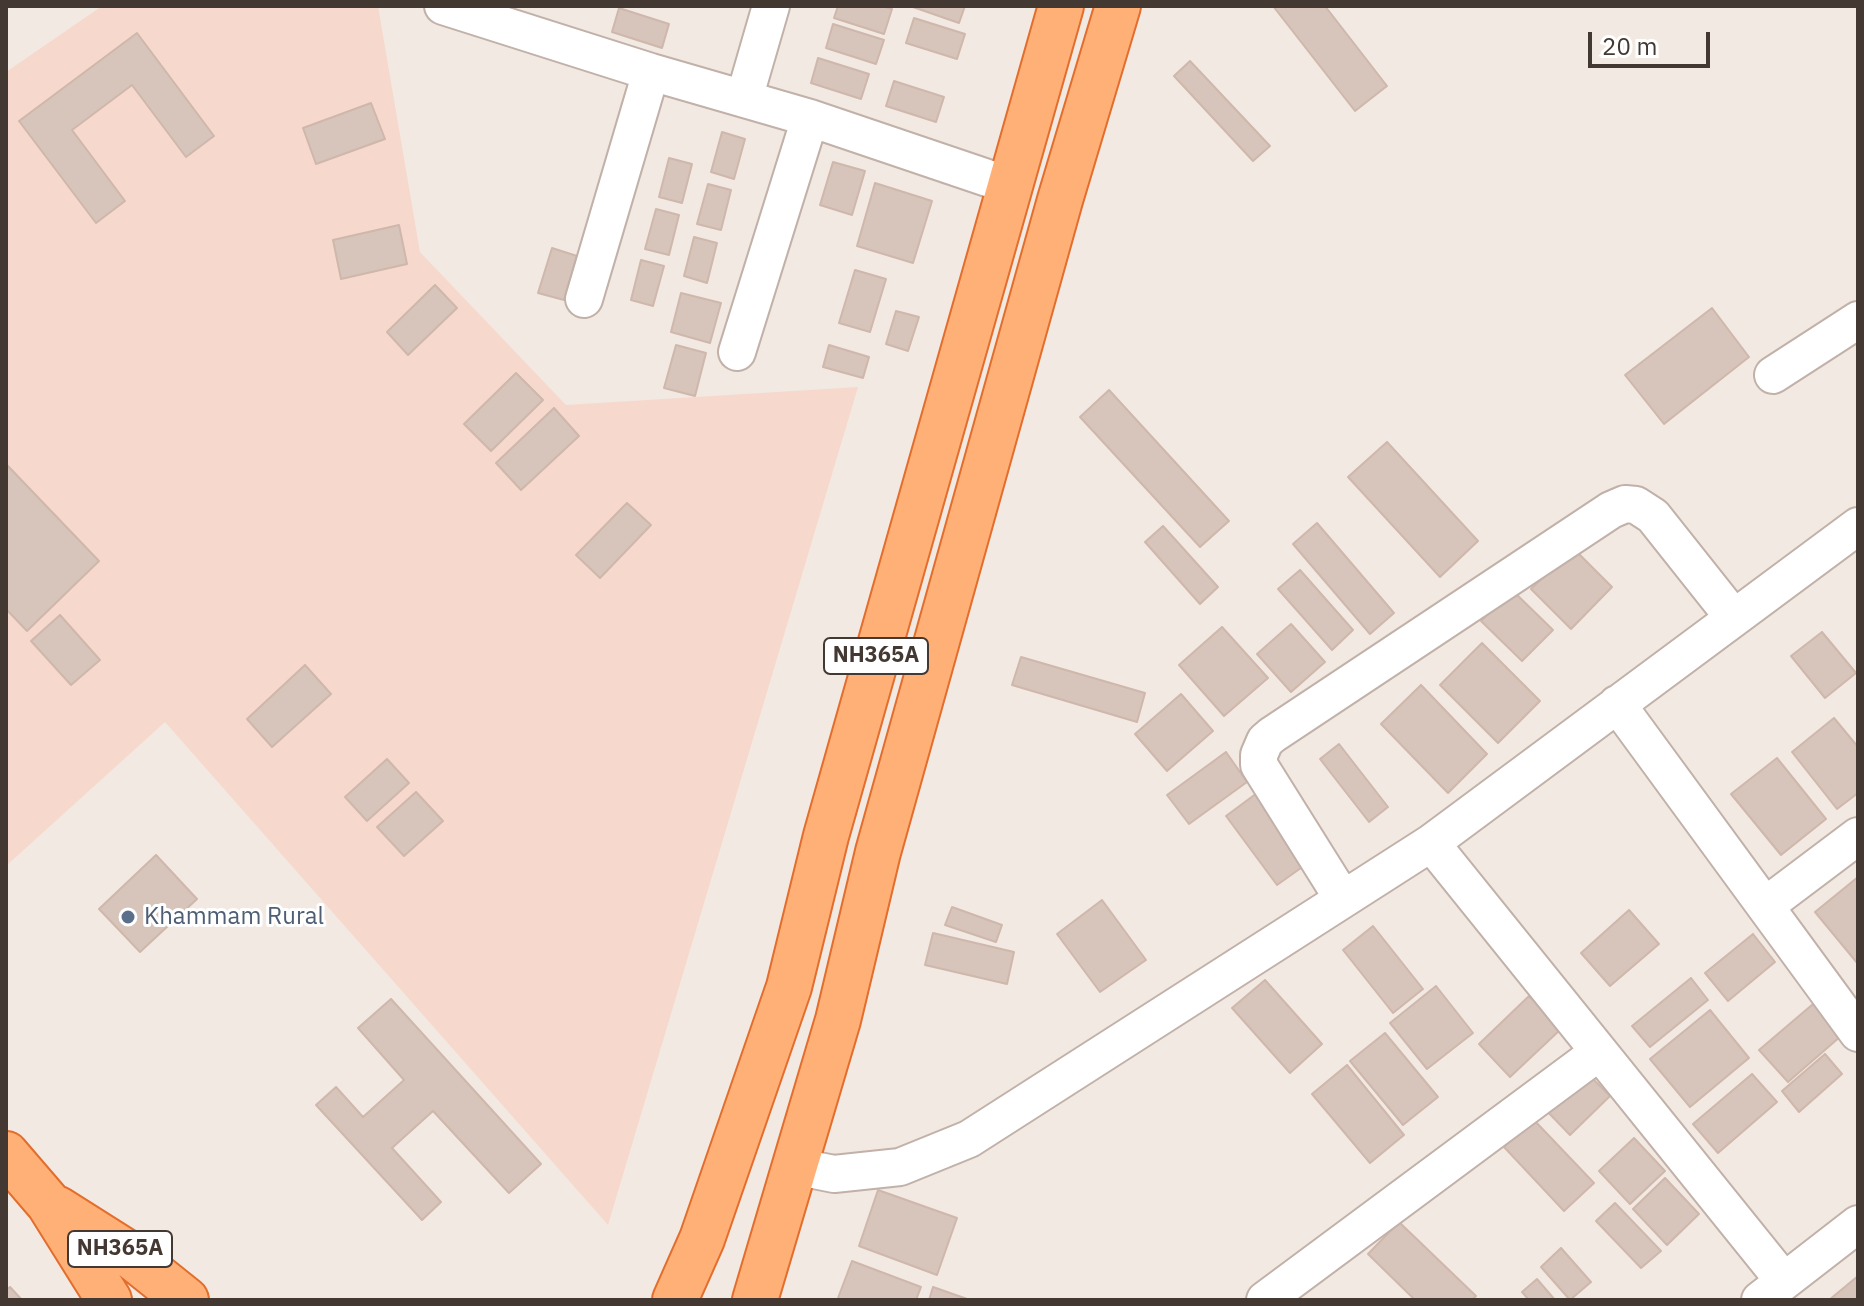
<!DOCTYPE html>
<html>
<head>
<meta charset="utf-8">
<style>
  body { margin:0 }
  #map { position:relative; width:1864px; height:1306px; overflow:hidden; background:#f2e9e2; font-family:"IBM Plex Sans",sans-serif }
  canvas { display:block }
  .frame { position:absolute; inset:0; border:8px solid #443833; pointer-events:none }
  .scale { position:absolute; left:1588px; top:32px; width:122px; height:36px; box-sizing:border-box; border:4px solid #443833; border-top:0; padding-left:10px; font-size:24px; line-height:28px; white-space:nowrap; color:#443833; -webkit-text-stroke:6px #fff; paint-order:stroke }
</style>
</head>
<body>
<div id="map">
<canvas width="1864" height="1306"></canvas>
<div class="frame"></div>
<div class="scale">20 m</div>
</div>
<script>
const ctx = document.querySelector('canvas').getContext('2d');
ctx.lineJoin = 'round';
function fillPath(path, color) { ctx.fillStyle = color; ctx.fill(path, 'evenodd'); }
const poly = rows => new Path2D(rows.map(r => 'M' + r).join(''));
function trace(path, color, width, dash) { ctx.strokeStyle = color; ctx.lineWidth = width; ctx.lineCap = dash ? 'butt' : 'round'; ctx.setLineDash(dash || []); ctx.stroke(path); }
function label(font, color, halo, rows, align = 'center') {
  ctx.font = font + ' "IBM Plex Sans",sans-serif'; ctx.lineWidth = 6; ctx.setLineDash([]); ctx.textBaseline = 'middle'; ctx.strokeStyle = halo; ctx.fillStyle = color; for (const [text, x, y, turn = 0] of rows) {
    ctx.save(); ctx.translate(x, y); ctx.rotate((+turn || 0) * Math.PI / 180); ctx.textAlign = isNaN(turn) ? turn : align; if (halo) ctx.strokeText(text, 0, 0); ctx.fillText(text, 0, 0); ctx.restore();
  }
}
const commercial = poly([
  [102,6,378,6,420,252,566,405,858,387,608,1225,165,722,6,866,6,72]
]);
const building = poly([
  [838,6,882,6,892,9,884,34,834,18,838,6],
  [910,6,965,6,959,23,910,6],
  [1273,6,1325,6,1387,86,1355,111,1273,6],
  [619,8,669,24,662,48,612,32,619,8],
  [914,18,965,34,957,59,906,43,914,18],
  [833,24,884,40,876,64,826,48,833,24],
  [137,33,214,136,186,157,132,85,72,130,125,201,96,223,19,121,137,33],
  [818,58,869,74,861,99,811,83,818,58],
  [1190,61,1270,146,1253,161,1174,76,1190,61],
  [894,81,944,97,936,122,886,106,894,81],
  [371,103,385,139,316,164,303,128,371,103],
  [722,132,745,139,734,179,711,172,722,132],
  [669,158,692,164,682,203,659,197,669,158],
  [833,162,865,171,852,215,820,205,833,162],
  [875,183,932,201,913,263,857,246,875,183],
  [708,184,731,190,721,230,697,224,708,184],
  [656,209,679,215,669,255,645,249,656,209],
  [399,225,407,264,341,279,333,240,399,225],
  [694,237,717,243,707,283,684,276,694,237],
  [552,248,577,256,564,300,538,293,552,248],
  [641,260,664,266,653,306,631,300,641,260],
  [855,270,886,279,870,332,839,323,855,270],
  [435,285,457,308,408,355,387,332,435,285],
  [681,293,721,303,710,343,671,332,681,293],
  [1712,308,1749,357,1664,424,1625,375,1712,308],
  [896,311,919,317,908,351,886,344,896,311],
  [676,345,706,353,695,396,664,388,676,345],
  [829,345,869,357,863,378,823,367,829,345],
  [516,373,543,400,491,451,464,424,516,373],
  [1109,390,1229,521,1200,547,1080,417,1109,390],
  [554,408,579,436,521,490,496,463,554,408],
  [1387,442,1478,541,1440,577,1348,477,1387,442],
  [6,464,99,561,27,631,6,609,6,464],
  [627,503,651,525,600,578,576,555,627,503],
  [1317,523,1394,613,1370,634,1293,544,1317,523],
  [1163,526,1218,587,1200,604,1145,542,1163,526],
  [1573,548,1612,587,1571,629,1531,589,1573,548],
  [1300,570,1353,630,1332,650,1278,589,1300,570],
  [1512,590,1553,630,1522,661,1481,621,1512,590],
  [60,615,100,660,71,685,31,641,60,615],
  [1291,624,1325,662,1291,692,1257,654,1291,624],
  [1222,627,1268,678,1224,716,1179,665,1222,627],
  [1822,632,1856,673,1825,698,1791,656,1822,632],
  [1482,643,1540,701,1498,743,1440,685,1482,643],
  [1021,657,1145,693,1137,722,1012,685,1021,657],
  [305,665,331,694,272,747,247,719,305,665],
  [1421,685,1487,754,1448,793,1381,724,1421,685],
  [1181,694,1213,731,1167,771,1135,734,1181,694],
  [1834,718,1858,747,1858,793,1837,809,1792,752,1834,718],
  [1339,744,1388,807,1369,822,1320,759,1339,744],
  [1226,752,1247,782,1189,824,1167,795,1226,752],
  [1777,758,1826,819,1781,855,1731,794,1777,758],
  [387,759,409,783,367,821,345,797,387,759],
  [416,792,443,821,404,856,377,827,416,792],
  [1257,793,1308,863,1277,885,1226,816,1257,793],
  [156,855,197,899,140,952,99,909,156,855],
  [1858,877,1858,964,1815,912,1858,877],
  [1102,900,1146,960,1100,992,1057,934,1102,900],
  [952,907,1002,925,996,942,945,925,952,907],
  [1629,910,1659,944,1610,986,1581,953,1629,910],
  [1373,926,1423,989,1393,1013,1343,950,1373,926],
  [933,933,1014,952,1007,984,925,965,933,933],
  [1753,934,1775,962,1728,1001,1705,973,1753,934],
  [1691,978,1708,1000,1650,1047,1632,1026,1691,978],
  [1265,980,1322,1044,1290,1073,1232,1008,1265,980],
  [1436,986,1473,1033,1427,1069,1390,1023,1436,986],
  [1529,996,1561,1029,1510,1077,1479,1044,1529,996],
  [391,999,541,1164,509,1193,433,1111,392,1148,441,1202,422,1220,316,1105,336,1087,363,1117,404,1080,358,1028,391,999],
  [1813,1004,1841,1036,1788,1082,1759,1050,1813,1004],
  [1710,1010,1749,1058,1690,1107,1650,1059,1710,1010],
  [1385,1033,1438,1097,1403,1125,1350,1061,1385,1033],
  [1825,1054,1842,1074,1799,1112,1782,1091,1825,1054],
  [1347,1065,1404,1135,1370,1163,1312,1094,1347,1065],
  [1582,1068,1610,1096,1570,1135,1542,1106,1582,1068],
  [1752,1074,1777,1102,1718,1153,1693,1124,1752,1074],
  [1533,1119,1594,1183,1564,1211,1504,1147,1533,1119],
  [1634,1138,1665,1171,1630,1204,1599,1171,1634,1138],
  [1665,1178,1699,1214,1667,1245,1633,1209,1665,1178],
  [878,1190,957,1218,937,1275,859,1246,878,1190],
  [1615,1203,1661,1251,1641,1268,1596,1221,1615,1203],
  [1399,1222,1476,1296,1472,1300,1415,1300,1368,1254,1399,1222],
  [1561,1248,1591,1282,1570,1300,1541,1267,1561,1248],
  [852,1261,921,1287,916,1300,845,1300,838,1298,852,1261],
  [1858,1276,1858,1300,1829,1300,1858,1276],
  [1537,1279,1555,1300,1529,1300,1522,1292,1537,1279],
  [10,1287,22,1300,6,1300,6,1290,10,1287],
  [933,1287,970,1300,929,1300,933,1287]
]);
const minor = poly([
  [443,6,651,72,810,118,1008,185],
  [744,99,771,6],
  [584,299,651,72],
  [737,352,810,118],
  [1773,375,1858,320],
  [1617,704,1858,1033],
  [1431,843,1784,1281],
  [1343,899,1259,765,1259,755,1265,741,1272,735,1611,510,1625,504,1636,505,1653,516,1734,618],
  [1765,906,1858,836],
  [794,1166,834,1174,900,1167,969,1139,1431,843,1858,526],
  [1265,1300,1599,1052],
  [1760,1300,1858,1224]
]);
const trunk = poly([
  [6,1154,49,1204,109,1300],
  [58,1209,126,1252,186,1300],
  [675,1300,702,1239,789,987,826,836,1061,6],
  [755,1300,838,1020,878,852,1060,200,1118,6]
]);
const markers = [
  [128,917,8,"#5c6f8a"]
];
const shields = [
  [876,656,104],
  [120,1249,104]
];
const shieldNames = [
  ["NH365A",876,656],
  ["NH365A",120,1249]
];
const serviceNames = [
  ["Khammam Rural",144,917]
];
fillPath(commercial, '#f6d9cc');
fillPath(building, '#d7c4bb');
trace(building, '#cfb7ab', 2);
trace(minor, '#c1b1a8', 40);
trace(trunk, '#e36d2c', 48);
trace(minor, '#fff', 36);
trace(trunk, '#ffb077', 44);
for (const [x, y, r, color] of markers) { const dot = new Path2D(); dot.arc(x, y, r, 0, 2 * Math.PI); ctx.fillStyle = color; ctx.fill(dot); trace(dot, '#fff', 3); }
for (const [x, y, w] of shields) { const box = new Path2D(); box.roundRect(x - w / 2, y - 18, w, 36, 6); ctx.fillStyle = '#fff'; ctx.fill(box); trace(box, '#443833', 2); }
label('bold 22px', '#443833', null, shieldNames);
label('24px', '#4e5e75', '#fff', serviceNames, 'left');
</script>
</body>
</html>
